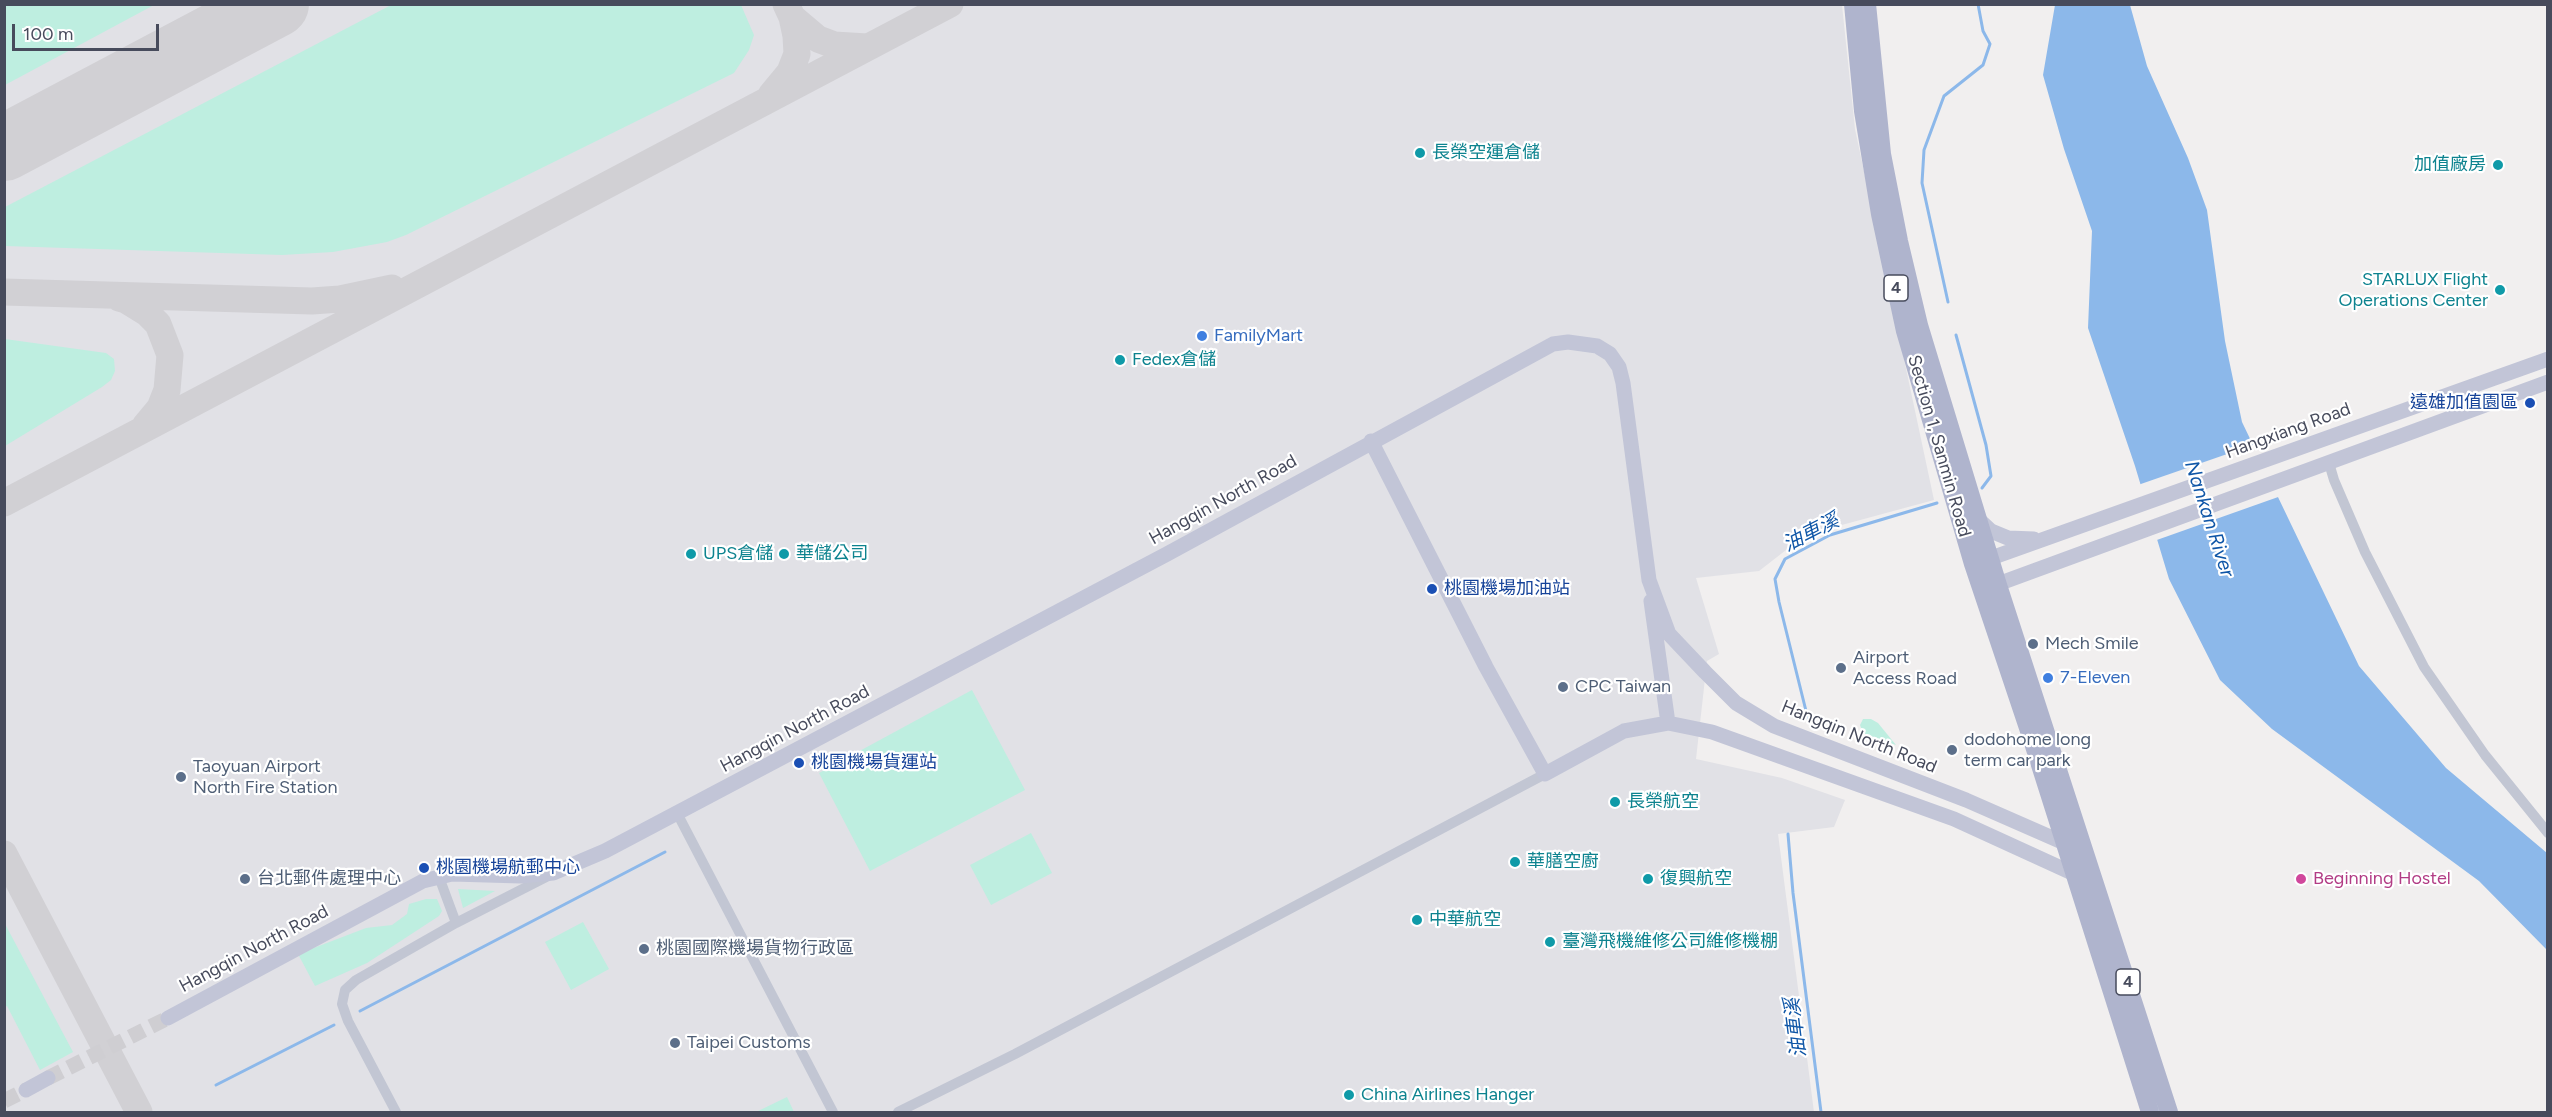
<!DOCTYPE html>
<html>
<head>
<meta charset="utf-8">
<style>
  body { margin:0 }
  #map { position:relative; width:2552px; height:1117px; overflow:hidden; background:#f1efef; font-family:Figtree,sans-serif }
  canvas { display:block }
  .frame { position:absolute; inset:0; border:6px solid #474b5c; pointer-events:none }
  .scale { position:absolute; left:12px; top:24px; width:147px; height:27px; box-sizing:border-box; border:3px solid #474b5c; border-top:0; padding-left:8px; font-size:18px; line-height:21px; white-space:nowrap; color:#474b5c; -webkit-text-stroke:4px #fff; paint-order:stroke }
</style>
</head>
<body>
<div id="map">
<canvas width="2552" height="1117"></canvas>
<div class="frame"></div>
<div class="scale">100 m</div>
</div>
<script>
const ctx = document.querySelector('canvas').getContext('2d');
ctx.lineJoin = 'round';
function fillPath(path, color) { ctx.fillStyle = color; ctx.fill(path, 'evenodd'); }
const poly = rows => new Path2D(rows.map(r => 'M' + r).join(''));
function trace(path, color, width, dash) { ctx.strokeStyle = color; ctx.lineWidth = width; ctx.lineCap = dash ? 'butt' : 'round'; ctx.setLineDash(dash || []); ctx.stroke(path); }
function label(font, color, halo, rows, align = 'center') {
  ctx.font = font + ' Figtree,"Noto Sans TC",sans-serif'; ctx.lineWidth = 4.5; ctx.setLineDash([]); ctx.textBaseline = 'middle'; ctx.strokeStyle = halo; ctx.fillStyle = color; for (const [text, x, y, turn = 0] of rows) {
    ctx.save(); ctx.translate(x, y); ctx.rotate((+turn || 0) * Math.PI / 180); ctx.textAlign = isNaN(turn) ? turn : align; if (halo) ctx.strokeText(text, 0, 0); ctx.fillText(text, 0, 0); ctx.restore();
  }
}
const airport = poly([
  [5,5,1842,5,1855,129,1934,500,1827,529,1786,550,1759,571,1696,578,1719,654,1707,661,1696,759,1782,778,1845,800,1834,827,1778,834,1814,1112,5,1112]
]);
const green = poly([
  [5,4,154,4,154,5,5,85],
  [393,4,741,5,754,35,749,50,734,73,406,235,387,242,333,252,282,255,5,246,5,207],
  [5,339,106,353,114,359,115,371,111,380,102,387,5,446],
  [972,690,1025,790,870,871,819,773],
  [1863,719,1871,719,1878,723,1896,745,1863,733,1860,725],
  [1031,833,1052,873,991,905,970,865],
  [458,889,495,891,463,908],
  [426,899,437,899,442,911,439,916,367,963,315,986,298,954,366,928,392,925,407,914,409,904],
  [4,922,73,1052,40,1070,7,1006,5,1007],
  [583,922,609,969,571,990,545,942],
  [787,1097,794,1112,756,1112]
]);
const water = poly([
  [2055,5,2130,5,2147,66,2188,158,2207,210,2225,341,2242,422,2359,666,2446,768,2547,853,2547,950,2479,881,2272,729,2220,680,2169,579,2135,466,2088,328,2092,231,2064,149,2043,75]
]);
const pier = poly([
  [2256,444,2281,496,2154,541,2138,485]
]);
const stream = poly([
  [1948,302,1922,183,1924,150,1944,96,1983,65,1990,44,1983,31,1978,4],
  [1956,335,1986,445,1991,476,1982,488],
  [1808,719,1779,602,1775,579,1785,559,1830,535,1937,503],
  [1788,834,1793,893,1821,1112],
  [360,1011,665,852],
  [216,1085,334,1025]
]);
const taxiway = poly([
  [792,17,818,39,834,45,867,47],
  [771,95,790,72,797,54,796,36,792,17,786,4],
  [4,292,312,301,340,299,392,288],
  [119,298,126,300,147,313,158,324,170,355,167,390,160,408,145,426],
  [4,503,950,4],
  [4,854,139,1112]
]);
const runway = poly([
  [4,148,276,4]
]);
const secondaryTunnel = poly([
  [48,1078,168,1018],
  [4,1101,26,1090]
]);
const street = poly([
  [2329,463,2334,480,2365,552,2424,667,2485,755,2548,833],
  [677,813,833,1112],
  [439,877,456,923],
  [396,1112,348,1021,342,1004,345,990,356,980,456,923,550,875],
  [898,1112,1015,1054,1545,774]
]);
const secondary = poly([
  [1371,441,1486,667,1545,774,1624,731,1668,723,1712,732,1954,819,2083,878],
  [1977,518,1991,531,2008,538,2034,539],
  [1980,562,2548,359],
  [1987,588,2548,382],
  [1651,601,1668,723],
  [168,1018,423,881,452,874,521,876,553,873,605,851,1167,554,1553,344,1568,342,1597,346,1610,354,1619,367,1623,383,1649,580,1669,634,1705,672,1736,703,1774,726,1966,800,2071,846],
  [26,1090,48,1078]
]);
const primary = poly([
  [1853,4,1863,111,1880,214,1905,331,1973,564,2034,746,2150,1112],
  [1867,4,1882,154,1899,241,1919,325,1998,585,2169,1112]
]);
const markers = [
  [1420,153,6,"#0f9aa8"],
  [2498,165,6,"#0f9aa8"],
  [2500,290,6,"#0f9aa8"],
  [1202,336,6,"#3f7fe0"],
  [1120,360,6,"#0f9aa8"],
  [2530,403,6,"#1a4fb4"],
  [691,554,6,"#0f9aa8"],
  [784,554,6,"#0f9aa8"],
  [1432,589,6,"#1a4fb4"],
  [2033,644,6,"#5c6f8a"],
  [1841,668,6,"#5c6f8a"],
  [2048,678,6,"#3f7fe0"],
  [1563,687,6,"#5c6f8a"],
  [1952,750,6,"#5c6f8a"],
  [799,763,6,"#1a4fb4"],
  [181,777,6,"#5c6f8a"],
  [1615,802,6,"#0f9aa8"],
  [1515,862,6,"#0f9aa8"],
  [424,868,6,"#1a4fb4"],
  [245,879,6,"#5c6f8a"],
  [1648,879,6,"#0f9aa8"],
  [2301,879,6,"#d1479c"],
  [1417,920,6,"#0f9aa8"],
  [1550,942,6,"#0f9aa8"],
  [644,949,6,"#5c6f8a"],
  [675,1043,6,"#5c6f8a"],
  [1349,1095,6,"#0f9aa8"]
];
const shields = [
  [1896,288,24],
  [2128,982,24]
];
const shieldNames = [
  ["4",1896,288],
  ["4",2128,982]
];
const cultureNames = [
  ["長榮空運倉儲",1432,153],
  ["加值廠房",2486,165,"right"],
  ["STARLUX Flight",2488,280,"right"],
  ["Operations Center",2488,301,"right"],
  ["Fedex倉儲",1132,360],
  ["UPS倉儲",703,554],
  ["華儲公司",796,554],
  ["長榮航空",1627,802],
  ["華膳空廚",1527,862],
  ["復興航空",1660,879],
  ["中華航空",1429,920],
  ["臺灣飛機維修公司維修機棚",1562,942],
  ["China Airlines Hanger",1361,1095]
];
const shopNames = [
  ["FamilyMart",1214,336],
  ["7-Eleven",2060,678]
];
const transitNames = [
  ["遠雄加值園區",2518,403,"right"],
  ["桃園機場加油站",1444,589],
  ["桃園機場貨運站",811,763],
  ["桃園機場航郵中心",436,868]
];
const streetNames = [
  ["Hangxiang Road",2288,431,-20],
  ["Section 1, Sanmin Road",1939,446,74],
  ["Hangqin North Road",1223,500,-29],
  ["Hangqin North Road",795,729,-28],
  ["Hangqin North Road",1859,737,22],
  ["Hangqin North Road",254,949,-28]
];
const serviceNames = [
  ["Mech Smile",2045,644],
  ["Airport",1853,658],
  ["Access Road",1853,679],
  ["CPC Taiwan",1575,687],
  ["dodohome long",1964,740],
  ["term car park",1964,761],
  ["Taoyuan Airport",193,767],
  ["North Fire Station",193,788],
  ["台北郵件處理中心",257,879],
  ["桃園國際機場貨物行政區",656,949],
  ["Taipei Customs",687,1043]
];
const hotelNames = [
  ["Beginning Hostel",2313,879]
];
const waterNames = [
  ["Nankan River",2209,519,72],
  ["油車溪",1811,533,-27],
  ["油車溪",1796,1028,-97]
];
fillPath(airport, '#e1e1e6');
fillPath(green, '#beeee0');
fillPath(water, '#8cb8ea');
fillPath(pier, '#f1efef');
trace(stream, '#8cb8ea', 3);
trace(taxiway, '#d1d0d4', 27);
trace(runway, '#d1d0d4', 66);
trace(secondaryTunnel, '#cfced2', 15, [15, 8]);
trace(street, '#c2c6d3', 10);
trace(secondary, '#c2c5d7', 15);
trace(primary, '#afb4cd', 18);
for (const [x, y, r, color] of markers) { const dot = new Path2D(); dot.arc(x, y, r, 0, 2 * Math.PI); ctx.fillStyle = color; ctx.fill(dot); trace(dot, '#fff', 2); }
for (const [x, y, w] of shields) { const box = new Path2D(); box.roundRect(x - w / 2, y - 13, w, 26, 4.5); ctx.fillStyle = '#fff'; ctx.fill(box); trace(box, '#474b5c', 1.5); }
label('bold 16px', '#474b5c', null, shieldNames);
label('18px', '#0d838f', '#fff', cultureNames, 'left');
label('18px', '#366cbe', '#fff', shopNames, 'left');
label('18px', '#164399', '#fff', transitNames, 'left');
label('18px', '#474b5c', '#fff', streetNames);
label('18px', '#4e5e75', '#fff', serviceNames, 'left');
label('18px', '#b23c85', '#fff', hotelNames, 'left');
label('italic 20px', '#0f56a7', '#fff', waterNames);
</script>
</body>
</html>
